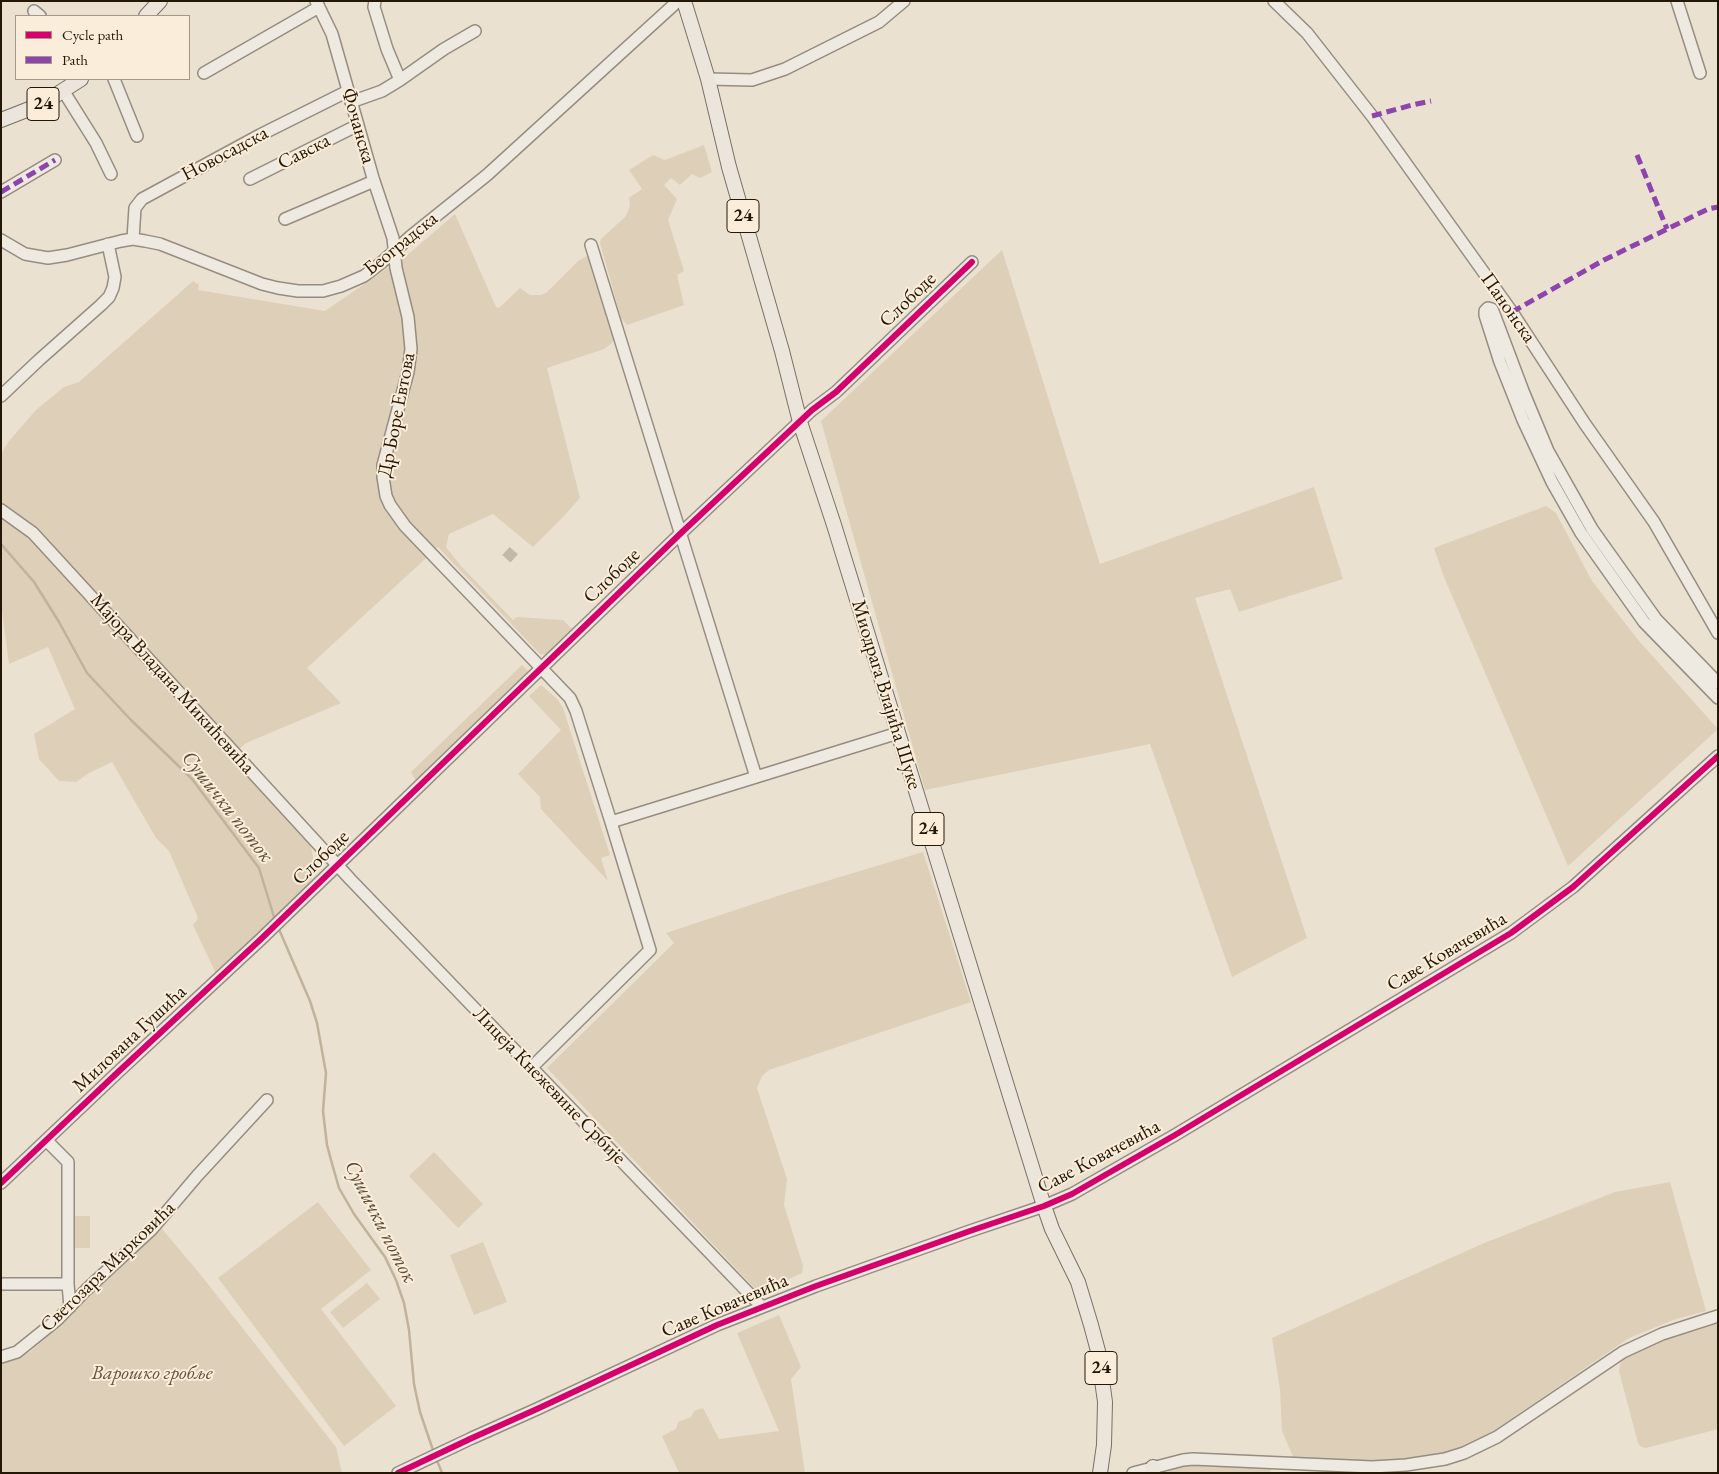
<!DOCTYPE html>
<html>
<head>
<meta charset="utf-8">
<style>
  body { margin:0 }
  #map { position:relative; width:1719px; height:1474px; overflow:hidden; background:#ebe1d0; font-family:"EB Garamond",serif }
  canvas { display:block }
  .frame { position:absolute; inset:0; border:2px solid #241706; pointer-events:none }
  .legend { position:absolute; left:15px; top:15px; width:175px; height:65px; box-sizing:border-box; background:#faedd9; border:1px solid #a49785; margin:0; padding:6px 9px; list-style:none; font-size:15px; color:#241706 }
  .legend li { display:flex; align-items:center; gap:10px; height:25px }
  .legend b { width:25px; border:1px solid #a49785 }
</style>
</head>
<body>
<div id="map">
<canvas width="1719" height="1474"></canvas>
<div class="frame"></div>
<ul class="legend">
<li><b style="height:6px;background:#d6006c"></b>Cycle path</li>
<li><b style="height:6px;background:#8e44ad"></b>Path</li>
</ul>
</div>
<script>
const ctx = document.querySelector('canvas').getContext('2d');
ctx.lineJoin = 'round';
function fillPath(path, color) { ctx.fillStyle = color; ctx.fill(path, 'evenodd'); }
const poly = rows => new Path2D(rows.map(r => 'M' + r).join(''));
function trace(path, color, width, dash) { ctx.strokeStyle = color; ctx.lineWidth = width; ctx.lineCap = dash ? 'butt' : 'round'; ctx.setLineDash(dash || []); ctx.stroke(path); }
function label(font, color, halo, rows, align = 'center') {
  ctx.font = font + ' "EB Garamond",serif'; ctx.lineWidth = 4; ctx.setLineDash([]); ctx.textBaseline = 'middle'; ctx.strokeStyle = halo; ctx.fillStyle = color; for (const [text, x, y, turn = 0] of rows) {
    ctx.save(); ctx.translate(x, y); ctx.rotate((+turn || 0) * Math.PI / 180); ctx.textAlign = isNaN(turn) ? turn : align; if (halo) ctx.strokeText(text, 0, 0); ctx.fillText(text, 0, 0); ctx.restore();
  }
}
const green = poly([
  [704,145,712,172,700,178,692,174,680,185,671,178,664,185,677,199,668,220,684,271,677,275,684,305,627,325,621,318,600,243,601,239,626,216,630,206,629,198,642,189,629,170,653,155,665,160],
  [455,214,496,307,499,308,520,288,530,295,541,295,546,293,578,261,587,256,589,257,616,336,612,343,604,349,547,368,580,498,563,517,533,547,493,514,449,534,446,547,461,566,513,620,517,617,563,620,574,631,549,655,540,654,438,547,307,668,341,703,246,743,231,756,310,842,315,867,309,886,218,978,193,925,198,918,169,851,156,838,112,762,89,773,76,782,59,781,39,759,34,734,75,709,48,647,9,664,1,603,1,454,9,441,36,410,64,387,79,382,193,281,199,285,198,290,325,311,411,252],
  [1002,250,1100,564,1314,487,1343,579,1239,612,1230,589,1195,598,1307,938,1232,977,1150,744,925,790,821,421],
  [1546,506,1556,513,1592,581,1639,641,1718,729,1568,866,1444,577,1434,548],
  [522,665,533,676,416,781,411,772],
  [541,685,557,699,563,708,610,855,601,858,608,881,541,809,540,797,518,774,561,730,529,696],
  [923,852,971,1002,769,1070,762,1076,757,1088,787,1179,784,1205,803,1266,802,1273,759,1293,547,1068,674,943,666,933,790,892],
  [434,1152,483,1204,458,1228,409,1176],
  [1670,1182,1706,1311,1673,1320,1629,1338,1480,1440,1446,1452,1411,1460,1364,1461,1294,1459,1282,1431,1280,1390,1272,1338,1482,1244,1535,1223,1615,1192],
  [318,1202,371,1270,321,1309,396,1406,344,1446,218,1278],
  [70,1216,90,1216,90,1248,70,1248],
  [162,1229,200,1274,336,1447,342,1473,1,1473,1,1361,30,1352],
  [483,1242,507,1302,474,1315,450,1255],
  [367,1283,380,1299,343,1328,330,1312],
  [779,1315,801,1367,791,1379,805,1473,679,1473,662,1436,676,1429,678,1422,691,1417,694,1411,703,1408,719,1439,779,1431,737,1333],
  [1718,1320,1718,1429,1646,1448,1641,1447,1638,1443,1619,1371,1620,1364,1625,1358,1658,1340],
  [1200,1464,1270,1467,1271,1473,1166,1473,1173,1468,1187,1465]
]);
const stream = poly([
  [1,544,34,582,59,622,87,673,131,720,192,779,259,868,275,920],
  [278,927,310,1001,317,1023,326,1073,323,1111,327,1145,331,1160,339,1188,354,1214,385,1257,396,1280,404,1303,409,1330,414,1384,420,1412,434,1453],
  [436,1458,442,1473]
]);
const minorTunnel = poly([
  [506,551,517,561]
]);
const minor = poly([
  [316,1,332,34,373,178,393,238,396,268,408,317,411,349,408,372,383,465,383,477,386,496,390,505,405,526,570,698,576,711,611,822,898,733],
  [375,1,374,7,387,49,400,80],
  [1274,1,1307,33,1372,116,1512,312,1585,424,1654,522,1718,633],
  [1677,1,1700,73],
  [34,11,40,16],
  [204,73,319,7],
  [114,79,137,136],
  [708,79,752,80,785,69,879,22,904,1],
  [64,92,96,143,111,174],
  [351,102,382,91,400,80,444,49,475,31],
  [250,179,358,125],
  [1,192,55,160],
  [285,219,374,181],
  [133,239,135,208,142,199,260,135,348,91],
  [1,240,25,254,48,258,67,255,121,241,133,239,145,241,160,244,262,284,278,288,298,291,323,291,341,286,364,276,381,263,411,236,487,175,678,1],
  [591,245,756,777],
  [1,396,39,360,101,305,109,297,113,288,115,277,108,244],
  [1,510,33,533,350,879,762,1307],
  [1718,683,1656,619,1592,529,1548,451,1523,391,1494,314,1492,309,1488,308,1485,311,1485,315,1500,362,1523,420,1552,482,1581,533,1644,622,1718,698],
  [532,1067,650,950,611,822],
  [47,1141,68,1162,68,1284,70,1307],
  [1,1183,117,1073,260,940,680,534,812,410,836,392,972,262],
  [1,1284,68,1284],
  [1,1357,17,1352,58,1319,86,1290,152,1229,197,1176,267,1100],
  [398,1473,472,1438,537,1409,717,1325,816,1286,970,1231,1044,1206,1072,1194,1175,1135,1511,933,1573,887,1718,756],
  [1133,1473,1183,1460,1193,1459,1372,1467,1406,1465,1445,1459,1464,1453,1497,1437,1623,1352,1662,1334,1718,1316]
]);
const major = poly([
  [684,1,708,79,729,167,782,351,800,422,834,525,1044,1206,1052,1229,1078,1282,1091,1325,1098,1351,1105,1402,1104,1445,1100,1473],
  [146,16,160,1],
  [1,120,42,104,81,79],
  [1153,1467,1153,1473]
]);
const quiet = poly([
  [1372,116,1412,105,1431,101],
  [1637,155,1667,229],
  [1,192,55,160],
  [1512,312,1604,260,1708,209,1718,207]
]);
const cycleway = poly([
  [1,1183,117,1073,260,940,680,534,812,410,836,392,972,262],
  [398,1473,472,1438,537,1409,717,1325,816,1286,970,1231,1044,1206,1072,1194,1175,1135,1511,933,1573,887,1718,756]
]);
const shields = [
  [43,104,32],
  [743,216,32],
  [928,829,32],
  [1101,1368,32]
];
const shieldNames = [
  ["24",43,104],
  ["24",743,216],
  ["24",928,829],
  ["24",1101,1368]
];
const streetNames = [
  ["Фочанска",358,126,74],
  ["Савска",304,152,-27],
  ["Новосадска",225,154,-28],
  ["Београдска",401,244,-39],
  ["Слободе",908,300,-44],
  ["Панонска",1508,308,55],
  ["Др Боре Евтова",397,415,-79],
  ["Слободе",612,576,-44],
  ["Мајора Владана Микићевића",172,684,48],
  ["Миодрага Влајића Шуке",886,695,73],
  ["Слободе",321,858,-44],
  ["Саве Ковачевића",1447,952,-31],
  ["Милована Гушића",130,1039,-43],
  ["Лицеја Кнежевине Србије",549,1086,46],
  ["Саве Ковачевића",1099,1157,-28],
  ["Светозара Марковића",108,1267,-44],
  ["Саве Ковачевића",725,1306,-23]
];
const parkNames = [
  ["Варошко гробље",152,1374]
];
const waterNames = [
  ["Сушички поток",227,807,52],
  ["Сушички поток",380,1222,63]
];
fillPath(green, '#decfb8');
trace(stream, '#c1b29a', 2.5);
trace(minorTunnel, '#c3b9a8', 11, [11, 5.5]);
trace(minor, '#958d81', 14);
trace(major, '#787166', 16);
trace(minor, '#eeeae1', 11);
trace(major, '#ece5dc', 14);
trace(quiet, '#8e44ad', 5, [10, 5]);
trace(cycleway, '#d6006c', 6);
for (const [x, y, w] of shields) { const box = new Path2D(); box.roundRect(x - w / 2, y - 16.5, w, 33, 4); ctx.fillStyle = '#faedd9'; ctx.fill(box); trace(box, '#241706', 1); }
label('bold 19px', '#241706', null, shieldNames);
label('20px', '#241706', '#faedd9', streetNames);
label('italic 20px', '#61523d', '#faedd9', parkNames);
label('italic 21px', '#5c4d38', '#faedd9', waterNames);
</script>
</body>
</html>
